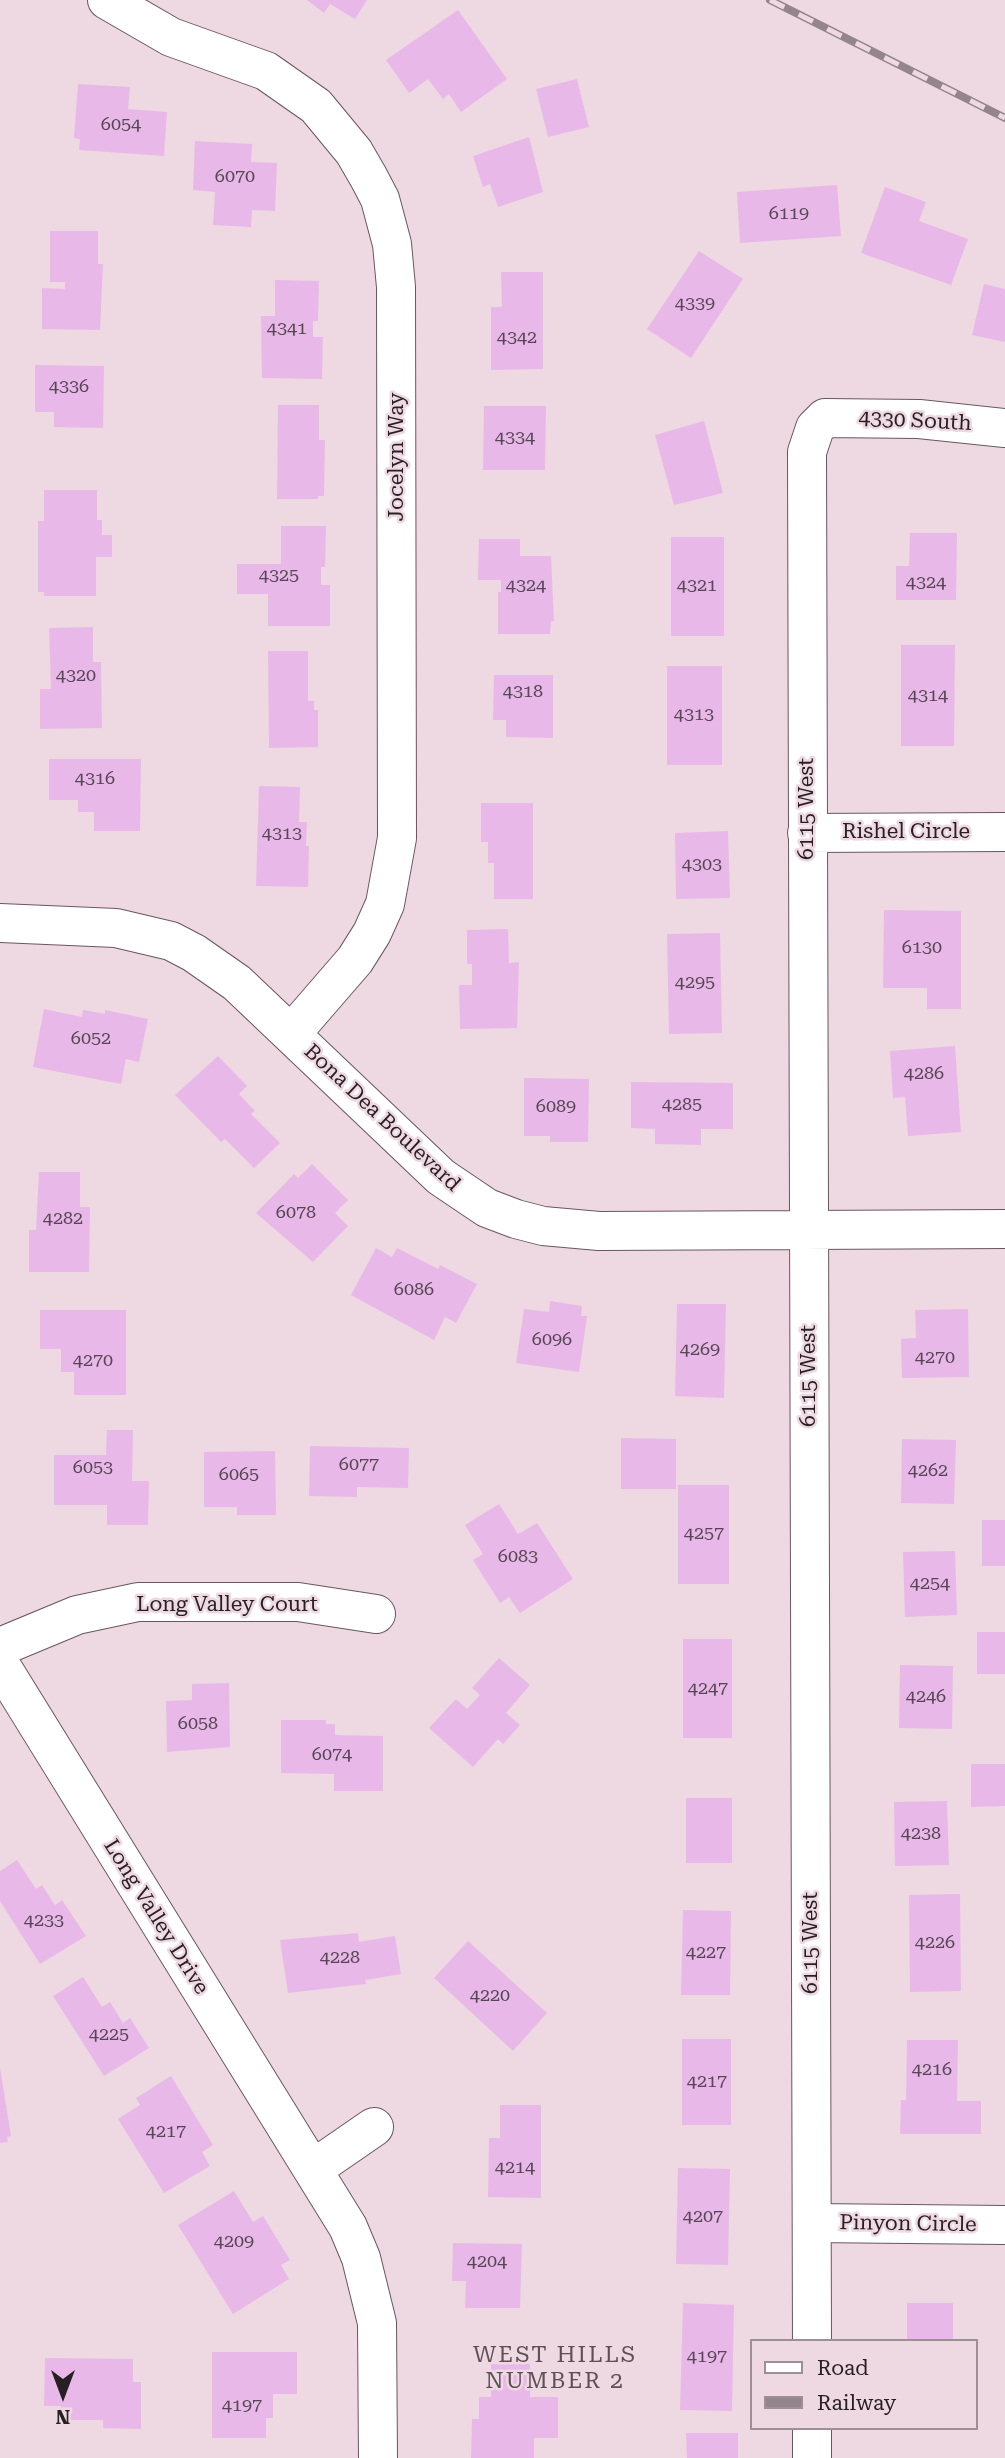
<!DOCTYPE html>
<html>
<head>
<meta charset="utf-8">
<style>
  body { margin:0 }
  #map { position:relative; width:1005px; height:2458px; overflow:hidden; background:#eed8e2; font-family:"Roboto Serif",serif }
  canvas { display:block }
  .legend { position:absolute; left:750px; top:2339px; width:228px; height:91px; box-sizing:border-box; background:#eed8e2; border:2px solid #9e8e96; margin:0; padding:9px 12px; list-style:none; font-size:21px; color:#271f23 }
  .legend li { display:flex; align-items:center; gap:14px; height:35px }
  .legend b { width:35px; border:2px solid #9e8e96 }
  .north { position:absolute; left:28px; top:2360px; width:70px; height:70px; -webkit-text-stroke:5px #eed8e2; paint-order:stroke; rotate:180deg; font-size:19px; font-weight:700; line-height:28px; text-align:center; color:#271f23 }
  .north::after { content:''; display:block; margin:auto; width:24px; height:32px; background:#271f23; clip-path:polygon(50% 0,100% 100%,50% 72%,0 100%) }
</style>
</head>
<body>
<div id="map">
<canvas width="1005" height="2458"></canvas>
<ul class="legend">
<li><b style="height:9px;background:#fff"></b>Road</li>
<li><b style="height:9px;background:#94858c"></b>Railway</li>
</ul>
<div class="north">N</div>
</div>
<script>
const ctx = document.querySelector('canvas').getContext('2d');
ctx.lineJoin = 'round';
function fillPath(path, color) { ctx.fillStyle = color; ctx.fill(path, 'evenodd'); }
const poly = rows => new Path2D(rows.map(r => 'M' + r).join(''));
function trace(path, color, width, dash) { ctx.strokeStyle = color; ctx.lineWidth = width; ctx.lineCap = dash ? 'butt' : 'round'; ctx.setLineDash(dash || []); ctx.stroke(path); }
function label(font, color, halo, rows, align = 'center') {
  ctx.font = font + ' "Roboto Serif",serif'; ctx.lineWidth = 5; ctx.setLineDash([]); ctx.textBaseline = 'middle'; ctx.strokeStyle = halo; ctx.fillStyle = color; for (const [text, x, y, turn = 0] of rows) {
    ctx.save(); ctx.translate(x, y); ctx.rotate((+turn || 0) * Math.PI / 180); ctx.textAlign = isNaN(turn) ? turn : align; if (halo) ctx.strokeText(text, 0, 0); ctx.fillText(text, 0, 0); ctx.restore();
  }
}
const building = poly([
  [307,0,367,0,355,19,330,4,324,13],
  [458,10,507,79,461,112,449,94,443,99,428,79,409,93,386,60],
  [577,79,589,127,548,137,536,89],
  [78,84,130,87,128,109,167,112,164,156,79,150,80,139,74,138],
  [529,137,543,192,498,207,490,184,483,187,473,156],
  [195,141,252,144,251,162,277,163,275,211,252,210,251,227,213,225,215,192,193,190],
  [837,185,841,236,740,243,737,192],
  [885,187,926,202,919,221,968,239,951,285,861,253],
  [50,231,98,231,98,264,103,264,100,330,42,329,42,288,65,289,65,282,50,282],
  [699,251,743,279,691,358,647,329],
  [501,272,543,272,543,369,491,370,491,307,502,307],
  [275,280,319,281,318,321,313,321,313,337,323,337,322,379,262,378,261,316,275,316],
  [984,284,1005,289,1005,342,972,335],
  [35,365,104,366,103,428,54,427,54,412,35,412],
  [278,405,319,405,319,440,325,440,324,496,318,496,318,499,277,499],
  [484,406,546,406,545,470,483,470],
  [704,421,723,493,674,505,655,435],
  [44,490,97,490,97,520,102,520,102,535,112,535,112,557,96,557,96,596,44,596,44,592,38,592,38,521,44,521],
  [281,526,326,526,325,567,321,567,321,585,330,585,330,626,268,626,268,594,237,594,237,564,281,564],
  [910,533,957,533,956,600,896,600,896,566,909,566],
  [671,537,724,537,724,636,671,636],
  [479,539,520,539,520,556,551,556,554,621,551,621,550,634,498,634,498,592,501,592,501,580,478,580],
  [93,627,93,662,101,662,102,728,40,729,40,689,51,689,49,628],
  [901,645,955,645,954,746,901,746],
  [268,651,308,651,308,701,314,701,314,710,318,710,318,747,269,748],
  [667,666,722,666,722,765,667,765],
  [494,675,553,675,553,738,506,737,506,720,493,720],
  [49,759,141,759,140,831,94,831,94,812,78,812,78,800,49,800],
  [259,786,300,787,299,822,307,822,306,846,309,846,308,887,256,886],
  [481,803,533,803,533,899,494,899,494,863,488,863,488,842,481,842],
  [728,831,730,898,676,899,675,833],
  [884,910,961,911,961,1009,927,1009,927,988,883,988],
  [508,929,509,963,519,962,517,1028,460,1029,459,985,472,985,472,964,467,964,467,930],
  [720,933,722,1033,669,1034,667,934],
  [44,1009,82,1017,83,1010,105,1014,105,1010,148,1019,139,1062,126,1059,121,1084,33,1067],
  [955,1046,961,1132,908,1136,905,1097,893,1098,890,1051],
  [218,1056,247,1086,239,1094,255,1111,251,1114,280,1143,254,1168,225,1139,221,1142,175,1095],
  [524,1078,589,1079,588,1142,550,1142,550,1136,524,1136],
  [631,1082,733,1083,733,1129,701,1129,701,1145,655,1144,655,1129,631,1128],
  [312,1164,348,1200,335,1213,348,1226,313,1262,256,1213,294,1174,298,1178],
  [39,1172,80,1172,80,1207,90,1207,89,1272,29,1272,29,1230,36,1230],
  [376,1248,392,1257,397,1248,438,1269,440,1265,477,1284,456,1323,445,1317,434,1340,351,1295],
  [550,1301,582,1306,581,1316,587,1316,579,1372,516,1363,524,1309,549,1312],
  [677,1304,726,1304,724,1398,675,1396],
  [968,1309,969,1377,902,1378,901,1339,916,1338,915,1310],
  [40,1310,126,1310,126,1395,74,1395,74,1372,61,1372,61,1349,40,1349],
  [107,1430,133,1430,132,1481,149,1481,148,1525,107,1525,107,1505,54,1505,54,1455,106,1455],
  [621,1438,676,1439,676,1489,621,1489],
  [902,1439,956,1440,954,1504,901,1503],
  [310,1446,409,1448,408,1488,357,1487,357,1497,309,1496],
  [275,1451,276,1515,237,1515,237,1507,204,1507,204,1452],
  [678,1485,729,1485,729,1584,678,1584],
  [499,1504,518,1534,537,1523,573,1579,520,1613,509,1597,500,1603,473,1560,483,1554,465,1525],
  [982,1520,1005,1520,1005,1566,982,1566],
  [955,1551,957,1615,905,1617,903,1552],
  [977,1632,1005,1632,1005,1674,977,1674],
  [683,1639,732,1639,732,1738,683,1738],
  [499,1658,530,1685,506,1713,520,1725,503,1744,498,1739,473,1767,429,1728,456,1699,467,1709,480,1695,472,1688],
  [900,1665,953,1666,952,1729,899,1728],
  [229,1683,230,1747,167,1752,166,1701,192,1700,192,1684],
  [281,1720,326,1720,326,1724,335,1724,335,1735,383,1736,383,1791,334,1791,334,1774,281,1773],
  [971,1764,1005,1764,1005,1806,971,1807],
  [686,1798,732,1798,732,1863,686,1863],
  [947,1801,949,1865,895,1866,894,1802],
  [17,1860,36,1889,42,1885,55,1905,62,1900,86,1936,40,1964,0,1901,0,1871],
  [960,1894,961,1991,910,1992,909,1895],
  [683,1910,731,1911,730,1995,681,1995],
  [358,1933,359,1942,395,1936,401,1974,365,1980,366,1984,288,1993,280,1940],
  [468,1941,547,2013,513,2051,434,1978],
  [83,1977,102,2007,110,2002,123,2023,130,2018,149,2048,104,2076,53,1996],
  [682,2039,731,2039,731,2125,682,2125],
  [907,2040,958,2040,957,2101,981,2101,981,2134,900,2134,901,2100,906,2100],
  [0,2068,11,2136,7,2137,8,2142,0,2143],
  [171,2076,213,2145,202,2152,210,2166,164,2193,118,2119,140,2105,136,2098],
  [500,2105,541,2105,541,2198,488,2197,489,2138,500,2138],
  [678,2168,730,2169,728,2265,676,2264],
  [234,2191,253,2222,263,2216,290,2260,281,2265,289,2279,233,2314,178,2225],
  [453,2243,522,2244,520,2308,465,2308,466,2281,452,2281],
  [683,2303,734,2305,732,2411,680,2410],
  [907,2303,953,2303,953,2341,907,2341],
  [212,2352,297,2352,297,2394,273,2394,273,2418,266,2418,266,2438,212,2438],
  [45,2358,133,2359,133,2382,141,2382,141,2429,103,2428,103,2420,61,2420,61,2406,44,2406],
  [491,2364,530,2364,530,2397,558,2397,558,2438,534,2438,534,2458,471,2458,472,2419,479,2419,479,2397,491,2397],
  [686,2433,738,2433,738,2458,687,2458]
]);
const minor = poly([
  [107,0,171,37,266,71,316,106,354,152,369,178,380,199,392,244,396,287,397,838,385,904,372,933,355,960,291,1034],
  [807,833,1005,832],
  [0,923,116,928,171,941,194,953,237,983,441,1177,487,1208,516,1219,543,1226,599,1231,1005,1229],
  [0,1647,77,1615,138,1602,298,1602,376,1614],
  [0,1664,348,2227,361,2258,377,2323,378,2458],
  [313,2169,374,2127],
  [812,2223,1005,2225],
  [812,2341,807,452,815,428,825,418,919,419,1005,428],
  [812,2428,812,2458]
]);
const rail = poly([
  [770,0,1005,118]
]);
const numberNames = [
  ["6054",121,125],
  ["6070",235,177],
  ["6119",789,214],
  ["4339",695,304],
  ["4341",287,329],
  ["4342",517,338],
  ["4336",69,387],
  ["4334",515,438],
  ["4325",279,576],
  ["4324",926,583],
  ["4324",526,586],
  ["4321",697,586],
  ["4320",76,676],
  ["4318",523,692],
  ["4314",928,696],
  ["4313",694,715],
  ["4316",95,779],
  ["4313",282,834],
  ["4303",702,865],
  ["6130",922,948],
  ["4295",695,983],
  ["6052",91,1039],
  ["4286",924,1074],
  ["4285",682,1105],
  ["6089",556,1107],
  ["6078",296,1213],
  ["4282",63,1219],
  ["6086",414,1290],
  ["6096",552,1340],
  ["4269",700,1350],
  ["4270",935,1358],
  ["4270",93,1361],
  ["6077",359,1465],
  ["6053",93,1468],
  ["4262",928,1471],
  ["6065",239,1475],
  ["4257",704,1534],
  ["6083",518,1557],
  ["4254",930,1584],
  ["4247",708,1689],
  ["4246",926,1697],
  ["6058",198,1724],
  ["6074",332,1755],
  ["4238",921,1834],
  ["4233",44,1921],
  ["4226",935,1943],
  ["4227",706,1953],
  ["4228",340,1958],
  ["4220",490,1996],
  ["4225",109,2035],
  ["4216",932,2070],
  ["4217",707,2082],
  ["4217",166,2132],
  ["4214",515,2168],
  ["4207",703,2217],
  ["4209",234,2242],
  ["4204",487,2262],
  ["4197",707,2357],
  ["4197",242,2406]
];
const streetNames = [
  ["4330 South",915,421,3],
  ["Jocelyn Way",397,457,-90],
  ["6115 West",807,809,-90],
  ["Rishel Circle",906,832],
  ["Bona Dea Boulevard",382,1118,43],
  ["6115 West",809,1376,-90],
  ["Long Valley Court",227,1605],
  ["Long Valley Drive",156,1917,58],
  ["6115 West",811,1943,-90],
  ["Pinyon Circle",908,2224,1]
];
const neighbourhoodNames = [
  ["WEST HILLS",555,2355],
  ["NUMBER 2",555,2381]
];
fillPath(building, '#e8b9e8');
trace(minor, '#69575f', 40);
trace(minor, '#fff', 38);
trace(rail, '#94858c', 8);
trace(rail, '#eed8e2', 5, [16]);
label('18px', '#574654', null, numberNames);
label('21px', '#271f23', '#eed8e2', streetNames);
ctx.letterSpacing = '2px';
label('23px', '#614f57', '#eed8e2', neighbourhoodNames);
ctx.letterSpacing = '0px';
</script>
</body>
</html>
